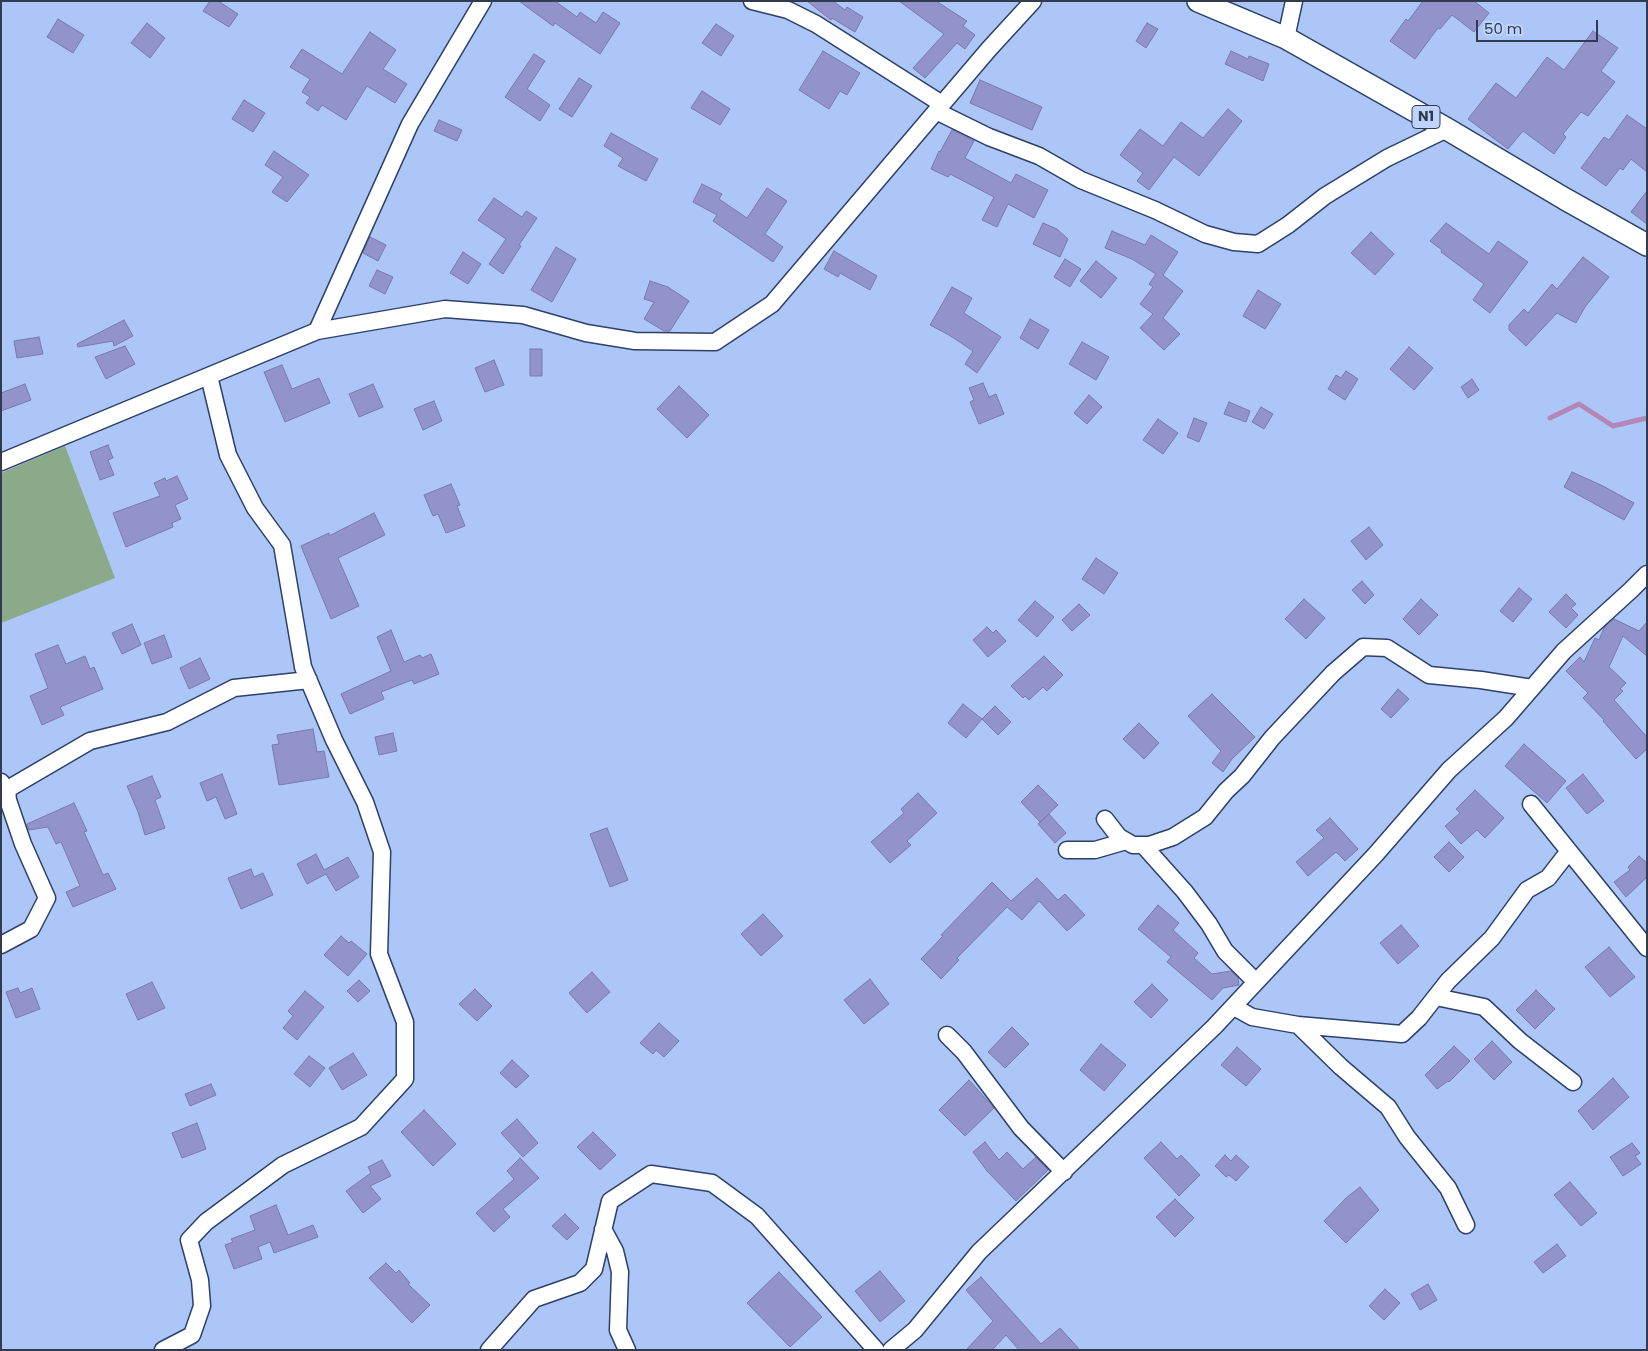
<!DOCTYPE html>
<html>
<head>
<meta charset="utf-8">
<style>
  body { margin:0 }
  #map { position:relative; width:1648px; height:1351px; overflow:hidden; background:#adc6f8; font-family:Poppins,sans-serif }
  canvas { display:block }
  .frame { position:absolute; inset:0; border:2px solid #313b50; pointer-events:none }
  .scale { position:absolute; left:1476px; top:20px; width:122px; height:22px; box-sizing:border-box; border:2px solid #313b50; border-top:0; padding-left:6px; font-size:15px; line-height:18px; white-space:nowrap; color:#313b50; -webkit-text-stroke:4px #bfd3fc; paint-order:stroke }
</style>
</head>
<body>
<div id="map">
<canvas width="1648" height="1351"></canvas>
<div class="frame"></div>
<div class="scale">50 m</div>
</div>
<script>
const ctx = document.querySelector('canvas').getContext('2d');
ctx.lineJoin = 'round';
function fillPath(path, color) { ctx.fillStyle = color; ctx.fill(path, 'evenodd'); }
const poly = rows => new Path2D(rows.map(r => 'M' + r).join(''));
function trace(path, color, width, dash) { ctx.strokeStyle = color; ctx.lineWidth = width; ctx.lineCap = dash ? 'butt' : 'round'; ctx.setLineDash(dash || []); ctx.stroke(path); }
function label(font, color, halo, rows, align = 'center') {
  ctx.font = font + ' Poppins,sans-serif'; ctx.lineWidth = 4; ctx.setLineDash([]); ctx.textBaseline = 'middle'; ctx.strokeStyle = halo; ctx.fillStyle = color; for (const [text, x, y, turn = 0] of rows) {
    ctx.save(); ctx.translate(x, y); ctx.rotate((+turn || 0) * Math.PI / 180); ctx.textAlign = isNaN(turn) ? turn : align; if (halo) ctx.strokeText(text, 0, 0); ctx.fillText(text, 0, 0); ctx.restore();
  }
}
const green = poly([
  [65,446,115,578,1,623,1,473]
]);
const stream = poly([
  [1550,418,1579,404,1613,426,1647,418]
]);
const building = poly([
  [210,1,218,1,238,14,229,27,203,11,210,1],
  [519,1,555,1,577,17,580,12,596,23,603,12,620,23,600,54,555,23,553,26,519,1],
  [807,1,833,1,845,10,847,7,863,17,855,32,832,18,831,20,807,1],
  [899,1,936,1,967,21,963,26,975,35,965,49,957,43,925,78,913,68,944,34,899,1],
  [1423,1,1474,1,1489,13,1474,32,1452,15,1440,29,1438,28,1415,59,1390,41,1406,19,1408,21,1423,1],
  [58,19,84,35,73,53,47,37,58,19],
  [147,23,165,38,150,58,131,43,147,23],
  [1147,23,1158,29,1146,48,1136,41,1147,23],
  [716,24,734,36,721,56,702,43,716,24],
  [1593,31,1618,48,1601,71,1615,82,1588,116,1581,112,1563,134,1566,137,1554,154,1523,131,1508,149,1468,119,1496,83,1516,98,1547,57,1564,70,1593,31],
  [370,32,396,50,383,69,407,84,395,103,367,86,346,120,322,105,318,111,306,103,310,97,302,92,310,79,290,67,302,49,342,74,370,32],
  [823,51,860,73,847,95,840,91,829,109,799,90,823,51],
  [1231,51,1248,59,1249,56,1269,64,1263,81,1225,64,1231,51],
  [534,54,545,61,527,89,550,105,540,121,505,97,534,54],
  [579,78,592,86,572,117,559,109,579,78],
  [980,80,1042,107,1032,130,970,103,980,80],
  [702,91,730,109,720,125,691,108,702,91],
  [244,100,265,113,253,132,232,119,244,100],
  [1228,109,1242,121,1199,176,1174,157,1149,190,1137,181,1143,173,1120,155,1140,129,1163,146,1181,122,1203,138,1228,109],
  [1627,115,1647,129,1647,172,1631,159,1623,170,1620,168,1606,186,1581,168,1604,137,1609,140,1627,115],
  [439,120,462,130,457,141,434,131,439,120],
  [952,130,974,141,965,158,1011,183,1016,174,1048,190,1034,218,1008,204,997,227,982,220,994,197,950,174,948,177,931,169,939,151,940,152,952,130],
  [611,133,658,159,646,181,618,166,623,158,604,146,611,133],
  [274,151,309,175,287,202,272,192,283,177,265,165,274,151],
  [702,184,722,194,719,199,747,218,767,188,787,201,765,234,783,247,773,262,713,221,717,215,693,202,702,184],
  [1647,191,1647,224,1631,212,1647,191],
  [494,198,522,217,526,211,537,218,519,245,521,246,503,274,489,264,506,239,478,220,494,198],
  [1043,223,1057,229,1068,239,1060,257,1033,244,1043,223],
  [1446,223,1489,254,1498,241,1528,262,1490,313,1473,300,1484,284,1441,252,1442,250,1430,241,1446,223],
  [1112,231,1145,245,1151,235,1178,252,1163,275,1183,291,1163,318,1180,334,1164,350,1140,328,1153,314,1140,304,1153,287,1149,284,1156,274,1132,259,1105,248,1112,231],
  [1371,232,1394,254,1375,275,1351,253,1371,232],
  [370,237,386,245,378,261,363,253,370,237],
  [556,247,576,259,552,302,531,290,556,247],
  [834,251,877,276,870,290,840,273,838,277,824,269,834,251],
  [463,252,481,264,468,284,450,273,463,252],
  [1583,257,1609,277,1585,307,1576,323,1557,313,1526,346,1509,330,1509,325,1524,309,1528,313,1552,284,1557,289,1583,257],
  [1065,259,1081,269,1070,287,1054,277,1065,259],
  [1096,261,1117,278,1101,298,1080,281,1096,261],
  [377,270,393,277,385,294,369,286,377,270],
  [650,281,668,287,689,301,670,331,664,331,644,319,654,302,644,299,650,281],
  [952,287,972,298,964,313,1001,337,977,373,965,364,973,351,949,335,930,325,952,287],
  [1258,290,1281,304,1265,329,1243,316,1258,290],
  [1030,319,1049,330,1038,349,1020,338,1030,319],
  [124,320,133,336,114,346,113,341,78,347,77,344,124,320],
  [39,337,43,354,17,358,14,341,39,337],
  [1082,342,1109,357,1096,380,1069,364,1082,342],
  [125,346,135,364,106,379,95,357,125,346],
  [1409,347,1433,368,1414,390,1390,369,1409,347],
  [530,349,542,349,542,376,530,376,530,349],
  [494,360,504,385,485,392,475,368,494,360],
  [282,365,292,389,319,378,330,403,285,422,264,372,282,365],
  [1346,371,1358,379,1345,400,1328,389,1336,375,1341,378,1346,371],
  [1472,379,1479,390,1468,398,1461,387,1472,379],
  [983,383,989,397,996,394,1004,414,979,424,970,402,974,400,969,388,983,383],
  [25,384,31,400,1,411,1,393,25,384],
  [373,384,383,407,359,417,349,394,373,384],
  [679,386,709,415,687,438,657,409,679,386],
  [1089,395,1102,407,1087,424,1074,413,1089,395],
  [434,401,442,421,423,430,414,409,434,401],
  [1229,402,1250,411,1246,422,1224,414,1229,402],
  [1261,407,1273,414,1264,429,1252,422,1261,407],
  [1194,418,1207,423,1199,442,1187,437,1194,418],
  [1158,419,1178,433,1163,454,1143,440,1158,419],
  [108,445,113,458,108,460,114,475,100,480,90,452,108,445],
  [1572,472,1603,486,1634,503,1624,520,1564,487,1572,472],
  [177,476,188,499,175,505,181,519,172,523,173,527,126,547,113,513,160,496,154,483,165,478,166,481,177,476],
  [451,484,460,505,457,506,465,526,446,533,438,514,433,516,424,495,451,484],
  [374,513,385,535,338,558,359,606,331,619,301,546,329,533,329,536,374,513],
  [1369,527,1383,545,1366,560,1351,541,1369,527],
  [1096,558,1118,573,1104,594,1082,579,1096,558],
  [1362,581,1374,595,1365,604,1352,590,1362,581],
  [1519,588,1532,599,1513,622,1500,611,1519,588],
  [1566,594,1576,604,1571,608,1578,615,1566,628,1549,612,1566,594],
  [1304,599,1325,618,1306,639,1285,619,1304,599],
  [1421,599,1438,615,1419,635,1403,619,1421,599],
  [1035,601,1054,617,1037,637,1018,620,1035,601],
  [1079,604,1090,615,1072,631,1062,620,1079,604],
  [1614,619,1639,631,1647,622,1647,656,1623,636,1609,667,1626,683,1620,689,1623,691,1614,700,1647,737,1647,749,1636,759,1603,721,1604,720,1583,698,1588,693,1566,671,1580,657,1584,662,1595,638,1599,640,1604,628,1614,619],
  [132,624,141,645,122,654,112,633,132,624],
  [987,627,993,633,996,630,1006,641,988,657,973,640,987,627],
  [391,630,404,662,420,655,422,658,431,654,439,674,414,684,412,680,381,692,384,699,350,714,341,694,391,671,377,637,391,630],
  [164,635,172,657,152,664,144,643,164,635],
  [58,645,66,664,85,656,90,669,94,667,103,689,60,707,64,715,42,725,30,696,48,688,35,654,58,645],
  [1044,656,1063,675,1047,691,1043,687,1029,700,1025,696,1023,698,1011,686,1044,656],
  [200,658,210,679,189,689,180,668,200,658],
  [1398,689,1409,699,1391,718,1381,709,1398,689],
  [1212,694,1255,737,1232,759,1223,772,1212,763,1221,751,1188,716,1212,694],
  [963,704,982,719,966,738,948,723,963,704],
  [995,706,1011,722,998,735,982,719,995,706],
  [1139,723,1159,743,1144,759,1123,739,1139,723],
  [313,729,317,752,324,751,329,777,279,785,272,745,279,744,277,735,313,729],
  [393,733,397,751,379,755,375,737,393,733],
  [1524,744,1566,781,1547,803,1505,766,1524,744],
  [222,774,237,814,225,819,216,797,207,801,200,783,222,774],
  [1583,774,1604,801,1587,814,1566,788,1583,774],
  [152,776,161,797,155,800,165,828,145,835,138,812,127,786,152,776],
  [1038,785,1058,805,1040,822,1021,802,1038,785],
  [1475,790,1504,818,1485,838,1477,830,1461,844,1445,826,1460,813,1456,809,1475,790],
  [918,793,937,813,907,841,911,845,890,863,871,842,904,813,901,809,918,793],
  [74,803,87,831,84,832,103,875,108,873,116,889,73,907,66,892,80,886,61,842,56,844,48,827,29,830,27,824,74,803],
  [1049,814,1066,833,1055,843,1038,824,1049,814],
  [1330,818,1358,849,1345,861,1336,852,1308,876,1296,862,1324,838,1316,830,1330,818],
  [607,828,628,880,610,887,590,834,607,828],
  [1449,842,1464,857,1449,872,1434,857,1449,842],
  [316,854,324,870,348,857,359,877,336,891,326,874,307,884,297,864,316,854],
  [1639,856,1647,863,1647,877,1626,897,1614,882,1630,870,1628,867,1639,856],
  [251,869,254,877,263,873,273,895,241,909,228,878,251,869],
  [1037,878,1058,900,1065,894,1085,915,1067,931,1039,901,1022,920,1007,907,957,958,959,960,941,979,921,959,943,936,941,935,992,882,1011,901,1037,878],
  [1158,905,1179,923,1173,930,1198,953,1194,958,1212,974,1231,971,1238,978,1239,985,1223,988,1212,1000,1167,962,1171,957,1138,929,1158,905],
  [763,914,783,936,761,956,741,934,763,914],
  [1401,925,1419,946,1398,964,1380,943,1401,925],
  [341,936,349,943,351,941,367,954,348,976,324,955,341,936],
  [1609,947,1635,977,1610,997,1585,967,1609,947],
  [592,972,610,992,587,1013,569,993,592,972],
  [870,979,889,1004,864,1024,844,1000,870,979],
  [359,980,370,991,358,1002,347,991,359,980],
  [152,982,165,1008,138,1020,126,994,152,982],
  [1152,984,1168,1000,1151,1018,1134,1002,1152,984],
  [18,988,20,993,32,988,40,1009,16,1018,6,992,18,988],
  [475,989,492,1006,477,1021,459,1004,475,989],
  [1536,990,1555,1009,1535,1029,1516,1010,1536,990],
  [305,991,324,1007,297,1040,283,1028,293,1016,288,1011,305,991],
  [659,1023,679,1041,664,1057,656,1050,653,1054,640,1043,659,1023],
  [1012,1027,1029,1044,1005,1068,988,1052,1012,1027],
  [1492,1041,1512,1062,1494,1080,1474,1059,1492,1041],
  [1101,1044,1126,1065,1104,1091,1080,1070,1101,1044],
  [1454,1046,1470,1061,1449,1082,1448,1081,1437,1089,1425,1075,1454,1046],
  [1237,1047,1261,1069,1246,1086,1221,1065,1237,1047],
  [353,1053,367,1075,342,1090,329,1068,353,1053],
  [309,1056,325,1068,310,1087,294,1074,309,1056],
  [512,1060,529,1076,516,1088,500,1073,512,1060],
  [1613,1078,1629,1097,1593,1130,1578,1111,1613,1078],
  [969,1080,994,1108,965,1136,939,1110,969,1080],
  [211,1084,216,1095,190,1106,185,1094,211,1084],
  [424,1110,456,1144,433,1166,401,1132,424,1110],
  [517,1119,538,1143,523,1157,501,1133,517,1119],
  [197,1123,206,1149,182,1158,172,1133,197,1123],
  [593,1132,616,1155,600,1170,577,1147,593,1132],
  [985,1142,999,1160,1007,1152,1023,1169,1036,1157,1048,1170,1016,1201,987,1171,973,1152,985,1142],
  [1161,1142,1177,1159,1181,1155,1200,1175,1179,1196,1144,1158,1161,1142],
  [1632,1143,1640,1153,1635,1156,1641,1164,1623,1176,1610,1157,1632,1143],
  [1225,1155,1231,1161,1236,1155,1249,1167,1236,1181,1229,1175,1226,1177,1215,1166,1225,1155],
  [520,1158,539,1178,503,1209,510,1217,494,1232,476,1213,514,1179,507,1171,520,1158],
  [382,1160,391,1176,370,1186,381,1199,363,1213,346,1191,371,1173,368,1167,382,1160],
  [1570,1182,1597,1213,1581,1226,1554,1195,1570,1182],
  [1360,1187,1379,1210,1346,1243,1324,1221,1346,1198,1360,1187],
  [1175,1199,1194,1218,1175,1237,1156,1217,1175,1199],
  [276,1205,288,1235,313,1225,318,1237,274,1253,270,1242,258,1247,262,1259,234,1269,225,1245,233,1242,231,1239,255,1230,250,1216,276,1205],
  [565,1214,579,1228,567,1240,552,1226,565,1214],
  [1557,1244,1566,1256,1543,1273,1534,1262,1557,1244],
  [386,1263,396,1273,399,1270,410,1283,408,1284,430,1305,412,1323,369,1278,386,1263],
  [880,1271,905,1301,880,1322,855,1291,880,1271],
  [779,1272,822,1317,790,1347,747,1303,779,1272],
  [981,1277,1041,1344,1060,1328,1080,1350,1019,1350,1006,1335,992,1350,966,1350,993,1321,966,1290,981,1277],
  [1428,1284,1437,1300,1420,1310,1411,1294,1428,1284],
  [1385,1289,1400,1303,1384,1320,1369,1306,1385,1289]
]);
const minor = poly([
  [752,1,788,10,816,24,942,104],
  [1286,38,1294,1],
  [936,111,989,137,1039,156,1081,180,1155,210,1205,234,1234,242,1258,244,1288,225,1325,196,1387,158,1447,129],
  [317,331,410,124,483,1],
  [1,462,317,331,445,309,523,315,586,333,635,341,715,342,772,304,989,49,1033,1],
  [1,782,7,790,8,800,23,844,47,898,31,929,1,945],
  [1,793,90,741,167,722,234,688,309,680],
  [1531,804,1647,948],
  [1105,819,1119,837,1133,845,1149,845,1173,837,1205,817,1226,791,1242,776,1272,738,1333,673,1363,647,1387,648,1429,675,1481,680,1532,688],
  [1143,845,1185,892,1209,924,1225,951,1256,982],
  [1067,850,1095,850,1126,841],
  [1436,997,1484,1007,1520,1041,1573,1082],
  [1234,1007,1252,1017,1298,1025,1402,1034,1419,1018,1448,981,1492,938,1527,890,1548,878,1569,851],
  [1298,1025,1341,1067,1388,1107,1407,1137,1448,1188,1466,1225],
  [947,1035,964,1052,1021,1128,1064,1172],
  [603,1229,615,1251,620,1272,618,1330,627,1350],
  [163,1350,192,1335,202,1306,200,1280,189,1240,206,1222,283,1165,361,1127,405,1079,405,1022,379,954,382,852,365,802,334,740,303,667,282,545,255,508,228,455,209,376],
  [489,1350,534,1299,580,1283,594,1269,610,1201,651,1174,712,1183,757,1216,876,1350],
  [891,1350,915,1330,979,1252,1214,1027,1376,854,1449,770,1506,718,1564,651,1631,590,1647,574]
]);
const major = poly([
  [1198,1,1286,38,1447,129,1565,199,1647,245]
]);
const shields = [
  [1426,117,28]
];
const shieldNames = [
  ["N1",1426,117]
];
fillPath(green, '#8aaa8a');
trace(stream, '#b388b6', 5);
fillPath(building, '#9393cb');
trace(building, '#7979ab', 1);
trace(minor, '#2c406a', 19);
trace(major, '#2c406a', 24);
trace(minor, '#fff', 16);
trace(major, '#fff', 21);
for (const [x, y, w] of shields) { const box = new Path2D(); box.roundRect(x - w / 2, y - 11.5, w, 23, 4); ctx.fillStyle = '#bfd3fc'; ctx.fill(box); trace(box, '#313b50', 1); }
label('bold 14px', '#313b50', null, shieldNames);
</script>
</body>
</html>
